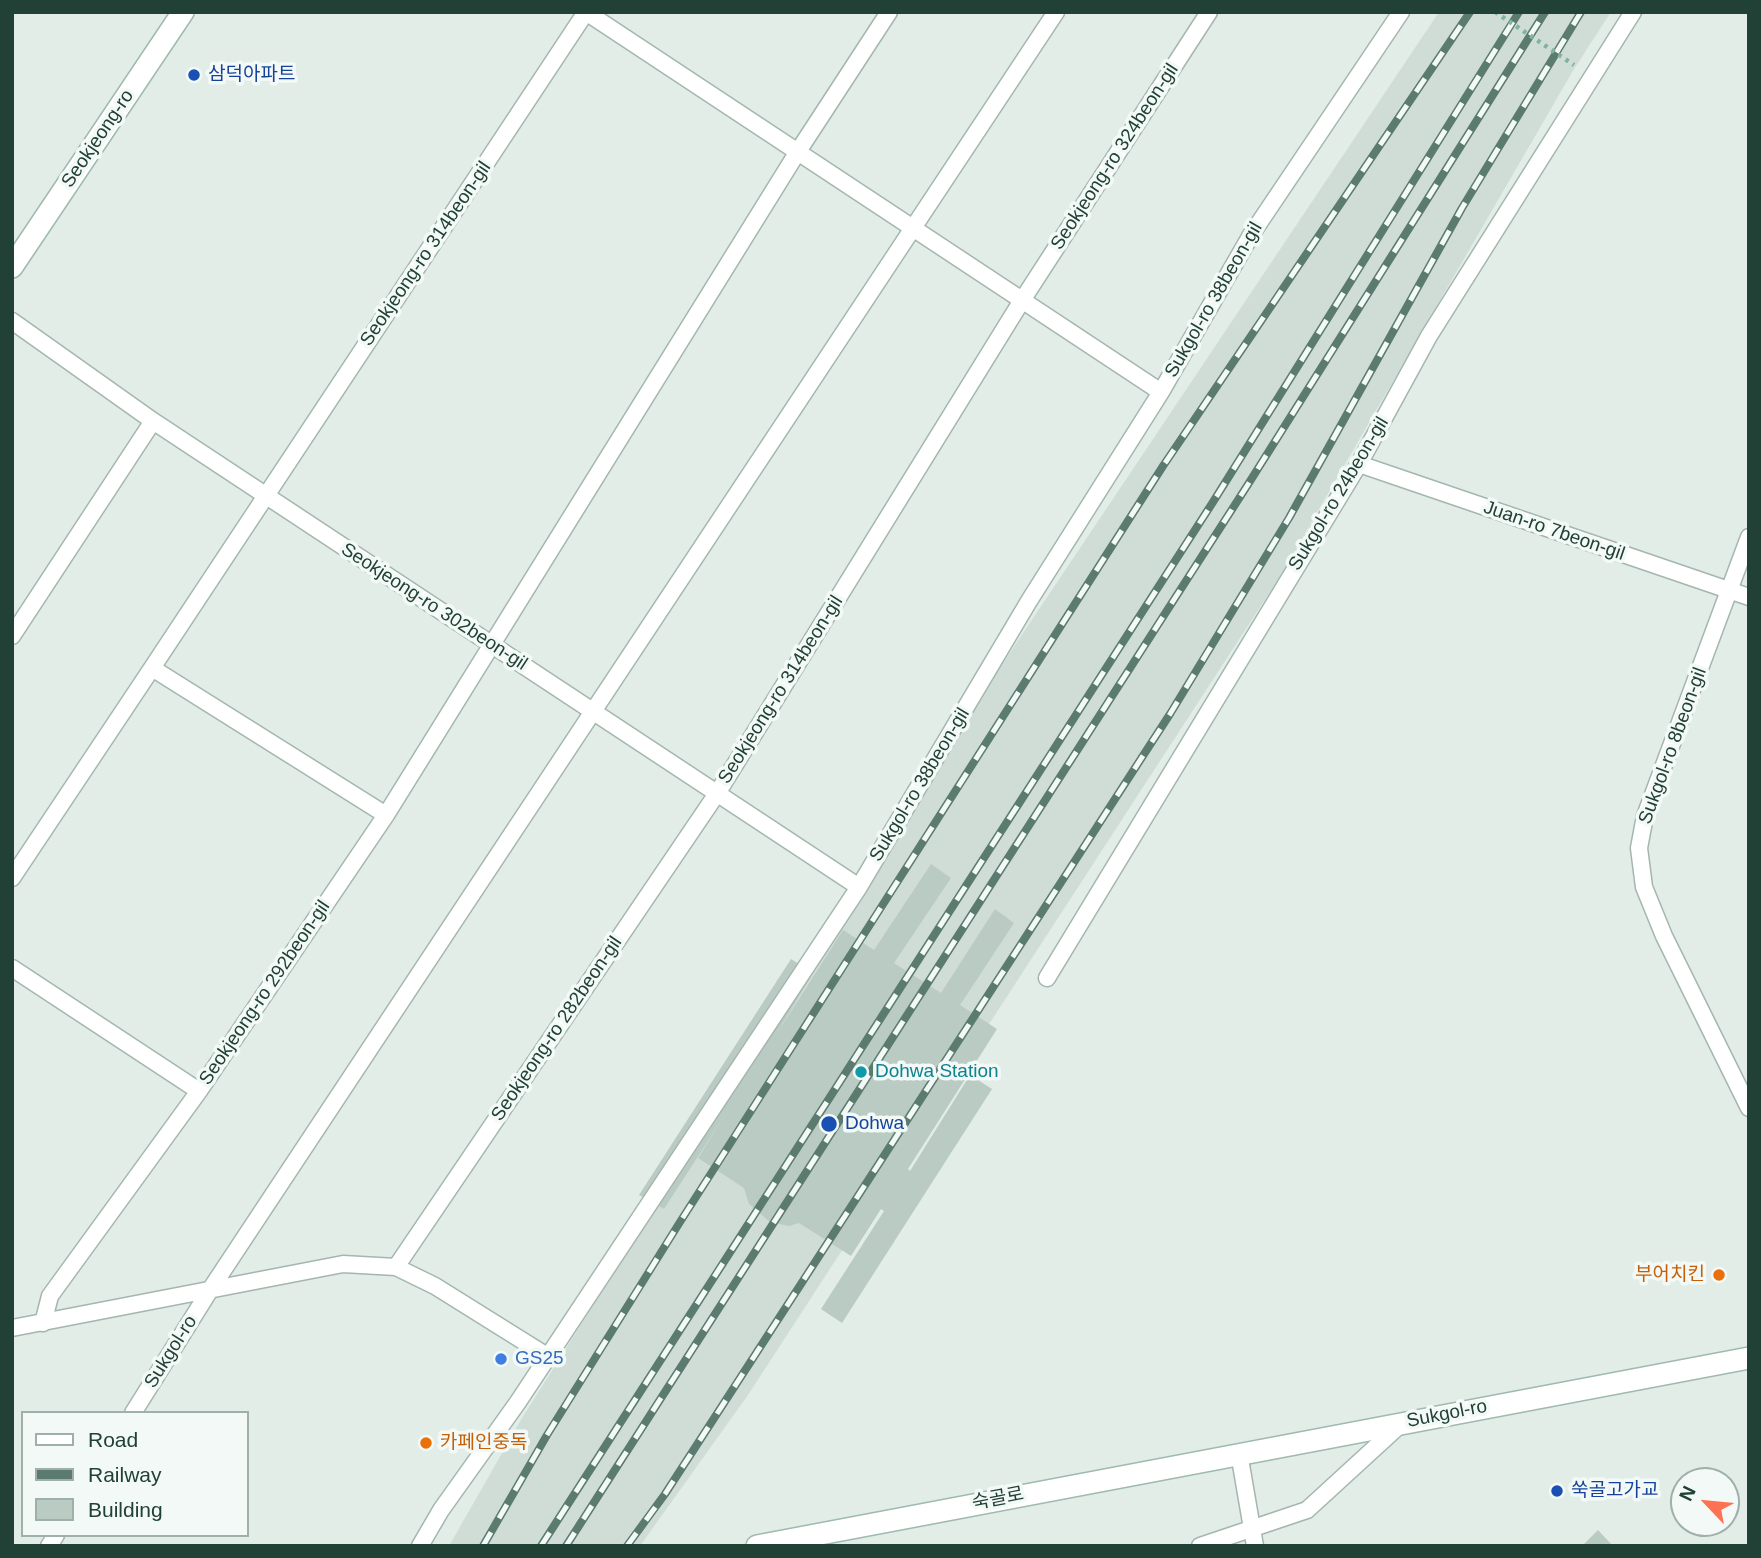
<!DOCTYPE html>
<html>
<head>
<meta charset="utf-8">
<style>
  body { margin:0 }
  #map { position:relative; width:1761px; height:1558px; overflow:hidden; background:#e2ede8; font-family:Helvetica,sans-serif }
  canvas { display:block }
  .frame { position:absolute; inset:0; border:14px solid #214036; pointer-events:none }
  .legend { position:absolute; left:21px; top:1411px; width:228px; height:126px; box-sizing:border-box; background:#f3f9f6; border:2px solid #9fafa9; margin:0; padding:9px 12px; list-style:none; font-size:21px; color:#214036 }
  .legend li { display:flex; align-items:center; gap:14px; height:35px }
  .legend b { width:35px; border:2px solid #9fafa9 }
  .north { position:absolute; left:1670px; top:1467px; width:70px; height:70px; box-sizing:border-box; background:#f3f9f6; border:2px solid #9fafa9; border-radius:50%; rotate:296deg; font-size:19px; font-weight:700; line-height:28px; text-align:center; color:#214036 }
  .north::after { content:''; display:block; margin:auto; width:24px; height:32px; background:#fc7252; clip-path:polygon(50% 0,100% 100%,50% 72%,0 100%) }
</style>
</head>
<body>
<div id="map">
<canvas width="1761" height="1558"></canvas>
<div class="frame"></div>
<ul class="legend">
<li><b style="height:9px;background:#fff"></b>Road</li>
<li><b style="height:9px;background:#5b7b71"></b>Railway</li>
<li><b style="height:19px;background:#bacbc3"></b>Building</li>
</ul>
<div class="north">N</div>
</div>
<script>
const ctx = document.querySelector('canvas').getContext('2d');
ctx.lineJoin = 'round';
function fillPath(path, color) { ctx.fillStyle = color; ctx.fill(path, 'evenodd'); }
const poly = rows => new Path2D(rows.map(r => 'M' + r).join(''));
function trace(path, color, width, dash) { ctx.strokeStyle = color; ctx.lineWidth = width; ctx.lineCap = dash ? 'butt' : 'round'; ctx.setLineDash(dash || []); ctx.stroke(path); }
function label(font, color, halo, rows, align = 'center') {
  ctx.font = font + ' Helvetica,"Noto Sans KR",sans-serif'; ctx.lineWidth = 7; ctx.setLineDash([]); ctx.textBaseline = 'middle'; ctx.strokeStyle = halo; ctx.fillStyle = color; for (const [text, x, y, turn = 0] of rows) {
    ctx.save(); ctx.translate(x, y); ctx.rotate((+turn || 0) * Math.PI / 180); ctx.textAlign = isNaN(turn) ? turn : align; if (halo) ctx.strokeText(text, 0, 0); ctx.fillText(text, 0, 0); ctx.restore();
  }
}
const built = poly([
  [1439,12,1611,12,1574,69,1279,578,748,1395,640,1546,449,1546,522,1418,926,778]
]);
const building = poly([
  [931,864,951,878,894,963,941,993,995,909,1014,923,960,1005,997,1029,908,1169,910,1171,970,1075,992,1089,842,1323,821,1309,884,1211,881,1209,851,1256,799,1223,789,1226,770,1222,749,1204,744,1188,698,1158,728,1110,664,1209,639,1195,791,959,813,973,776,1035,843,930,874,950],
  [1598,1530,1613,1546,1582,1546]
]);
const service = poly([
  [586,12,1161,392],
  [12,321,153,421,859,887],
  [1359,464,1749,597],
  [1749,537,1645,816,1639,848,1644,887,1664,936,1749,1108],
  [12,636,153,421],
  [152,668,586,12],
  [12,878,152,668,386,815],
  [12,968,199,1091],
  [1047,978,1359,464,1429,336,1633,12],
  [396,1267,718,792,1021,302,1209,12],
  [43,1323,50,1296,199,1091,386,815,797,153,889,12],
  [12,1328,343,1264,396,1267,435,1286,547,1356],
  [133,1413,210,1290,1056,12],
  [1239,1453,1255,1546],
  [49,1546,56,1535],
  [420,1546,441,1510,518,1402,859,887,1029,601,1161,392,1251,235,1401,12],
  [1200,1546,1307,1510,1402,1423]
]);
const secondary = poly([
  [12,267,183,12],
  [757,1546,1749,1358]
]);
const rail = poly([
  [483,1546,547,1435,680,1222,1163,466,1470,12],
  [541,1546,1213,502,1519,12],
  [566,1546,1247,486,1545,12],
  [627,1546,665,1494,1170,714,1289,518,1462,208,1581,12]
]);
const pathBridge = poly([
  [1495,12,1574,65]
]);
const markers = [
  [194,75,7,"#1a4fb4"],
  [861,1072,7,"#0f9aa8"],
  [829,1124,9,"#1a4fb4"],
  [1719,1275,7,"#e8710a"],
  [501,1359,7,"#3f7fe0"],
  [426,1443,7,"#e8710a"],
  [1557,1491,7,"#1a4fb4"]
];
const transitNames = [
  ["삼덕아파트",208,75],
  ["Dohwa",845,1124],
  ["쑥골고가교",1571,1491]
];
const streetNames = [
  ["Seokjeong-ro",98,139,-56],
  ["Seokjeong-ro 324beon-gil",1115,157,-57],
  ["Seokjeong-ro 314beon-gil",426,254,-56],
  ["Sukgol-ro 38beon-gil",1214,300,-60],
  ["Sukgol-ro 24beon-gil",1339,494,-59],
  ["Juan-ro 7beon-gil",1554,531,19],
  ["Seokjeong-ro 302beon-gil",434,607,33],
  ["Seokjeong-ro 314beon-gil",781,690,-58],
  ["Sukgol-ro 8beon-gil",1673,746,-70],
  ["Sukgol-ro 38beon-gil",920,785,-59],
  ["Seokjeong-ro 292beon-gil",265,993,-56],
  ["Seokjeong-ro 282beon-gil",557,1029,-56],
  ["Sukgol-ro",171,1352,-58],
  ["Sukgol-ro",1447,1414,-11],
  ["숙골로",998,1499,-11]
];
const cultureNames = [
  ["Dohwa Station",875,1072]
];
const foodNames = [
  ["부어치킨",1705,1275],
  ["카페인중독",440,1443,"left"]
];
const shopNames = [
  ["GS25",515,1359]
];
fillPath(built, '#d0ddd7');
fillPath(building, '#bacbc3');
trace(service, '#a4b6af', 19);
trace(secondary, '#9fbaaf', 24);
trace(service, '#fff', 16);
trace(secondary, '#fff', 21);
trace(rail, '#5b7b71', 8);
trace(rail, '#f3f9f6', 5, [16]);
trace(pathBridge, '#80b3a0', 4.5, [3.5, 5]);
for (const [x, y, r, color] of markers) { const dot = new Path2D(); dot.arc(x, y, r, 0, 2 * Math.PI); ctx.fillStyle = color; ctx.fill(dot); trace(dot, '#f3f9f6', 2.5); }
label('19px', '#164399', '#f3f9f6', transitNames, 'left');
label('19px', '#214036', '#f3f9f6', streetNames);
label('19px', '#0d838f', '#f3f9f6', cultureNames, 'left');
label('19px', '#c56008', '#f3f9f6', foodNames, 'right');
label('19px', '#366cbe', '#f3f9f6', shopNames, 'left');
</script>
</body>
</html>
